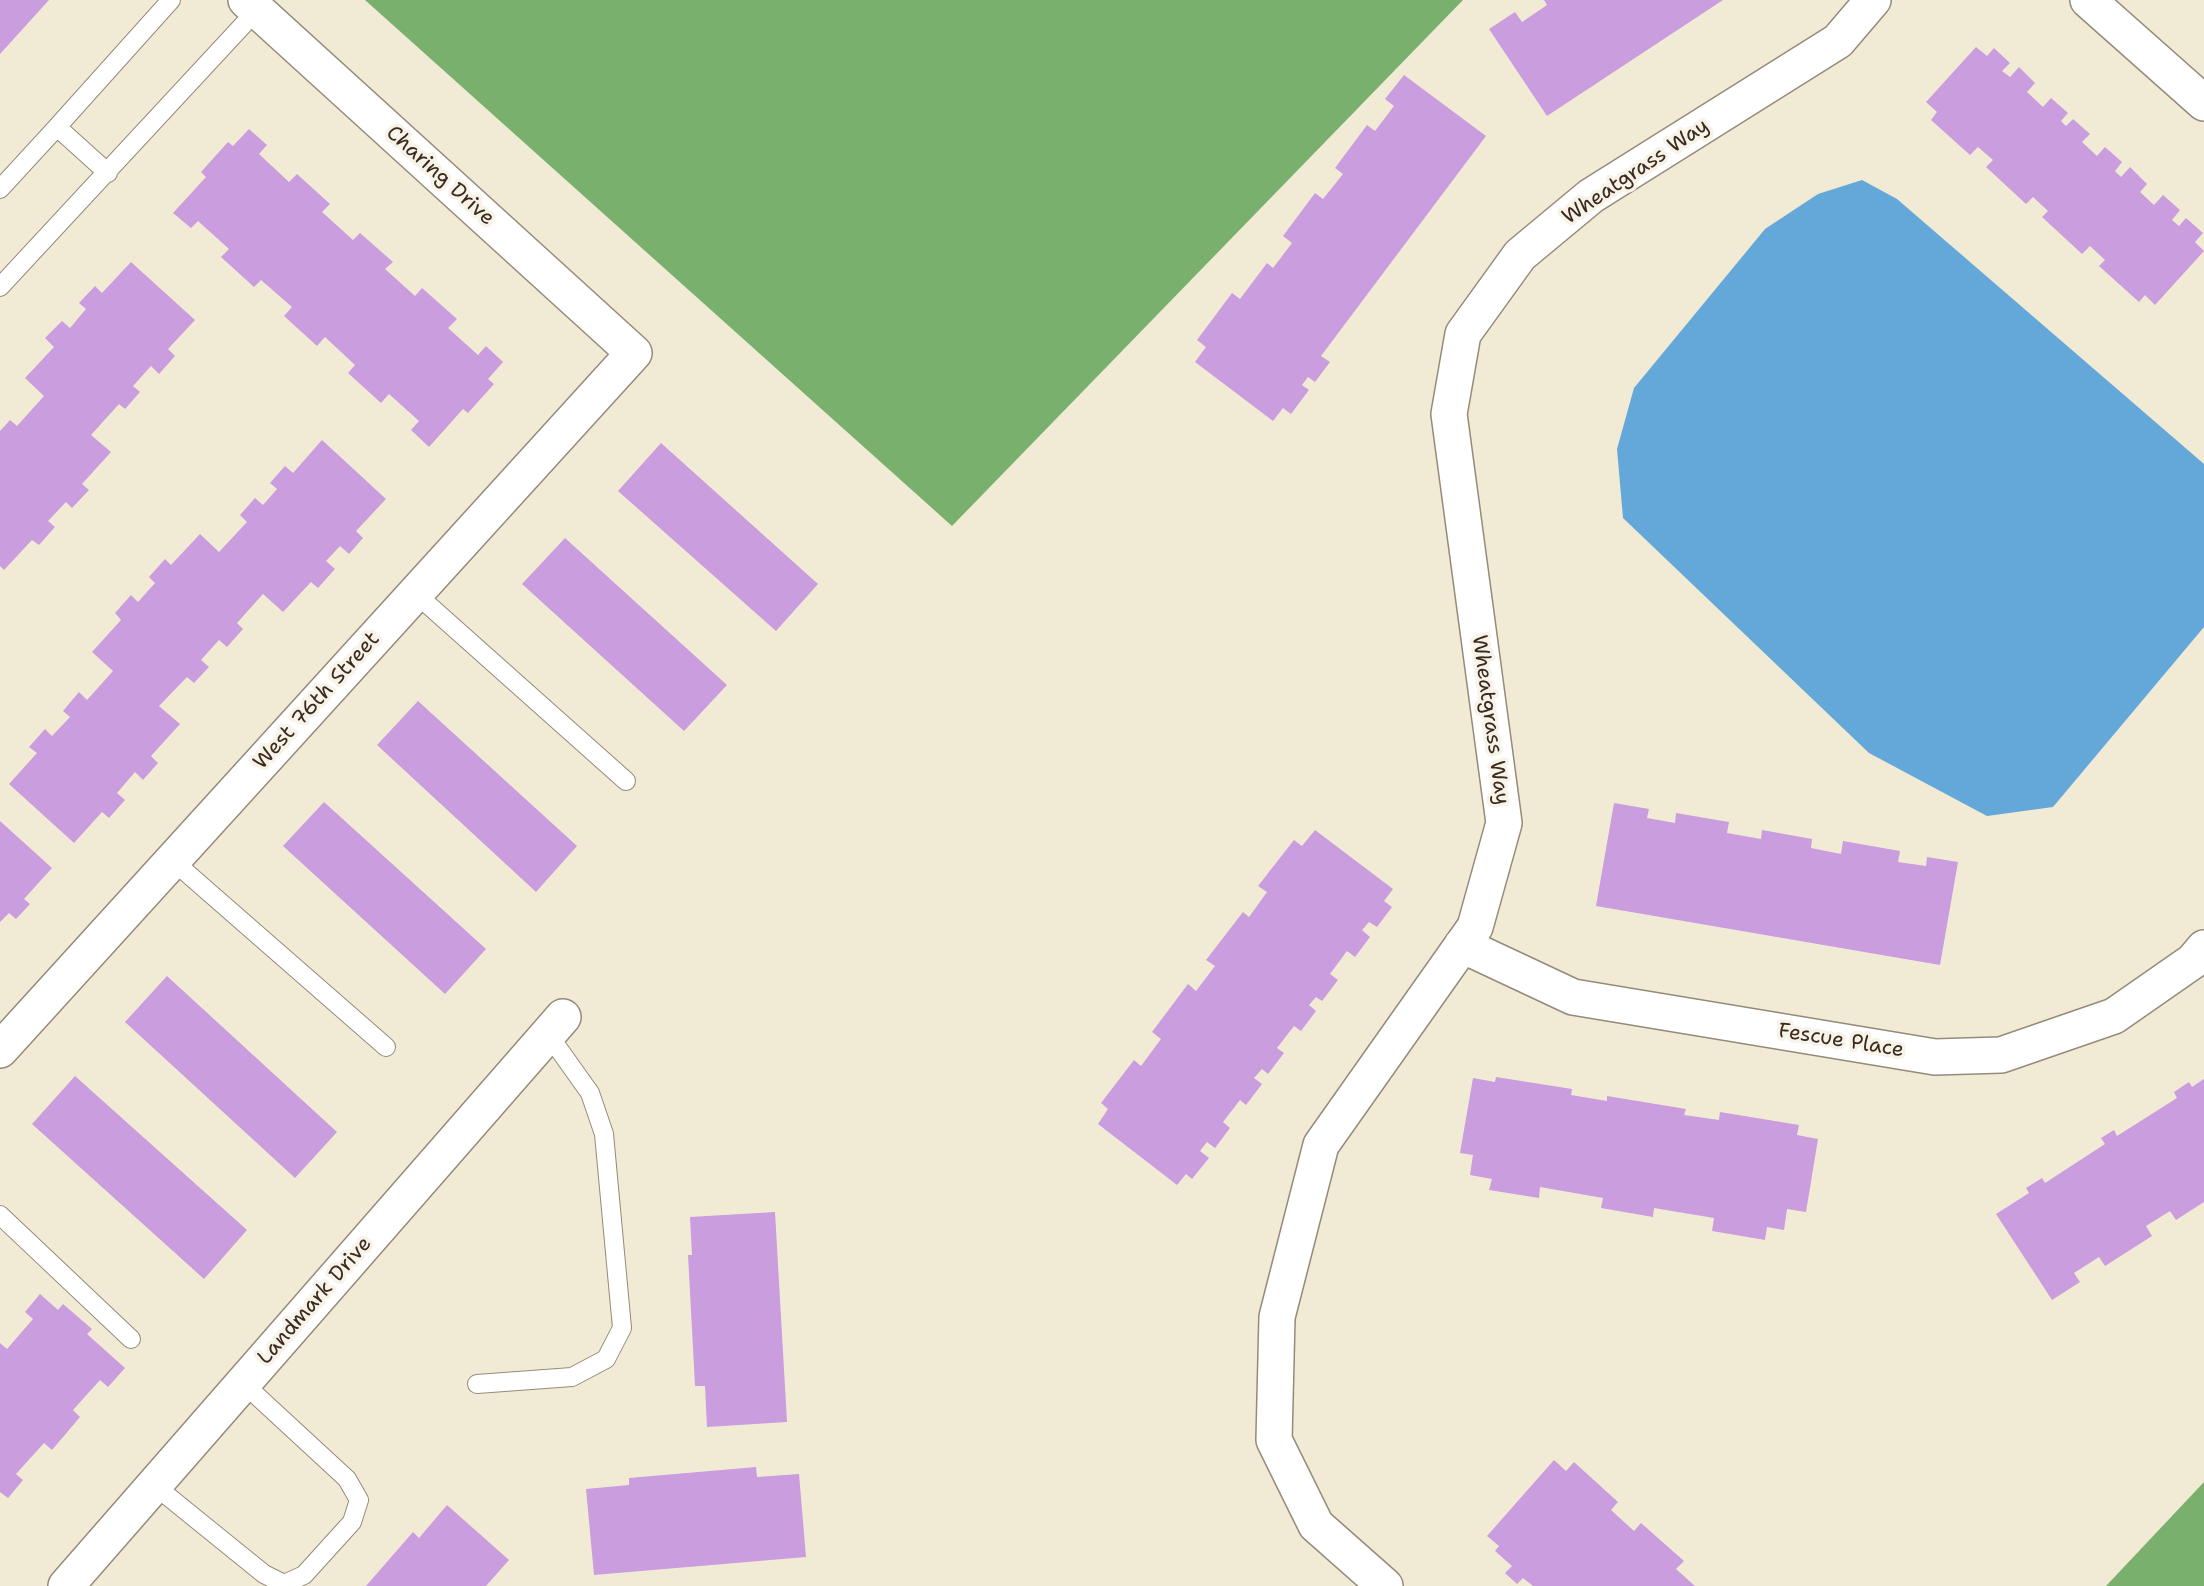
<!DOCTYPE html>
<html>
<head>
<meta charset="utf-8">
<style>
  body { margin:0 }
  canvas { display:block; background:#f1ebd5 }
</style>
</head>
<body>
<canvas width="2204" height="1586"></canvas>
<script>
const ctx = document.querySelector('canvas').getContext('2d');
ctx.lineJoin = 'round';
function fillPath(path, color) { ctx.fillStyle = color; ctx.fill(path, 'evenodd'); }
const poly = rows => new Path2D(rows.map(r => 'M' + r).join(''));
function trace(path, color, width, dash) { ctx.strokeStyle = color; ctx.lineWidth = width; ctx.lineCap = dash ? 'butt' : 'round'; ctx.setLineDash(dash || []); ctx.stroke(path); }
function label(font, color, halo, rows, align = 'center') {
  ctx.font = font + ' "Shantell Sans",sans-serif'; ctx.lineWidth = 7; ctx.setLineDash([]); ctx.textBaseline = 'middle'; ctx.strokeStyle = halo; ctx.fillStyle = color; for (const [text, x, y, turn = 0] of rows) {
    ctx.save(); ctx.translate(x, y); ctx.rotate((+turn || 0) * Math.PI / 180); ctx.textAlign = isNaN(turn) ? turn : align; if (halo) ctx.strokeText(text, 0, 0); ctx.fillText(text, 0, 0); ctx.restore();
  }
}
const forest = poly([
  [365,0,1463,0,952,526],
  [2204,1482,2204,1586,2106,1586]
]);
const water = poly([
  [1862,180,1897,199,2204,464,2204,627,2053,807,1987,816,1869,753,1623,518,1617,449,1634,388,1765,229,1818,194]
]);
const building = poly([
  [0,0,49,0,0,54],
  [1544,0,1723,0,1547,116,1489,29,1515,12,1522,22,1547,5],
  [1976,47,1987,56,1994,48,2010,63,2002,71,2010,77,2019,67,2035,83,2027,92,2043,107,2051,98,2068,113,2061,121,2066,126,2073,119,2090,134,2082,142,2097,156,2105,147,2122,162,2115,171,2121,177,2130,167,2147,184,2140,192,2154,205,2163,195,2180,210,2172,220,2179,226,2186,218,2203,233,2195,242,2204,251,2155,305,2145,295,2139,302,2099,266,2105,260,2090,246,2082,254,2042,217,2048,211,2033,197,2026,204,1986,167,1993,160,1978,147,1970,155,1931,120,1937,112,1926,102],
  [1404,75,1486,136,1321,356,1330,362,1315,382,1308,377,1302,385,1309,390,1291,414,1283,408,1273,421,1195,362,1206,347,1197,340,1232,293,1240,299,1267,263,1273,268,1292,243,1283,236,1315,193,1323,199,1343,174,1335,168,1367,125,1375,131,1394,106,1385,99],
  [249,129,267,145,259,154,289,182,297,174,330,204,322,212,353,240,360,233,393,262,385,269,415,296,422,288,457,319,448,328,478,355,486,346,503,362,488,379,494,384,468,413,463,409,429,447,411,430,419,421,389,394,381,403,348,373,355,365,325,337,317,346,284,316,292,307,261,280,254,287,221,257,229,249,198,221,191,228,173,213,206,177,201,172,228,142,233,146],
  [131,262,195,320,168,349,175,356,159,374,151,366,133,386,140,392,125,409,119,404,91,435,111,452,82,484,89,490,72,508,66,502,48,521,55,527,39,545,32,540,4,570,0,566,0,431,10,420,17,426,44,396,25,378,54,347,45,338,62,321,70,328,86,309,79,303,95,286,102,293],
  [322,440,386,499,356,531,363,538,349,554,340,546,326,561,335,569,318,588,311,582,283,612,263,594,237,623,243,629,227,647,219,640,201,660,209,667,194,683,187,677,159,706,180,724,151,756,158,763,143,780,135,772,117,793,125,800,109,818,102,812,74,843,9,784,37,753,29,747,45,729,52,736,70,717,63,711,79,692,87,700,113,671,92,652,121,620,115,613,131,595,138,602,155,583,149,577,165,559,171,565,200,534,219,552,247,522,240,515,255,498,263,505,277,489,270,483,285,466,293,473],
  [661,443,818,584,776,631,618,491],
  [565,538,727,685,684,731,522,584],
  [418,701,577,846,536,892,377,745],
  [324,802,486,949,445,994,283,846],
  [1614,803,1649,809,1647,818,1675,823,1676,813,1729,822,1727,833,1761,839,1762,830,1812,839,1811,848,1841,854,1843,841,1900,851,1898,862,1926,866,1927,857,1958,862,1940,965,1596,906],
  [0,821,52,868,24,899,30,904,16,919,9,913,0,922],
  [1315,830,1393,889,1384,901,1392,907,1377,927,1369,922,1362,930,1370,937,1355,957,1347,951,1330,974,1338,980,1322,1001,1316,997,1309,1005,1316,1011,1301,1031,1294,1026,1277,1048,1284,1053,1268,1074,1262,1069,1254,1078,1262,1084,1246,1105,1240,1100,1223,1122,1230,1128,1215,1148,1207,1142,1200,1151,1209,1158,1192,1179,1186,1174,1177,1185,1098,1124,1108,1109,1101,1103,1134,1060,1141,1066,1161,1039,1152,1032,1188,984,1196,991,1215,966,1206,960,1243,912,1249,917,1267,892,1258,886,1294,840,1302,846],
  [167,976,337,1132,295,1178,125,1022],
  [75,1076,247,1230,204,1279,32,1124],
  [1496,1077,1572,1089,1571,1095,1607,1101,1607,1096,1686,1109,1684,1115,1719,1120,1720,1112,1799,1125,1797,1135,1818,1139,1806,1212,1787,1209,1784,1230,1767,1227,1765,1240,1712,1231,1714,1218,1654,1208,1653,1217,1601,1208,1603,1198,1540,1187,1539,1198,1489,1190,1492,1179,1470,1175,1473,1155,1460,1153,1473,1078,1495,1082],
  [2204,1079,2204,1202,2176,1220,2170,1211,2146,1226,2152,1236,2105,1266,2099,1257,2074,1273,2080,1282,2052,1300,1996,1214,2029,1193,2026,1188,2042,1178,2045,1183,2105,1144,2101,1138,2114,1130,2117,1136,2177,1098,2174,1092,2189,1082,2192,1087],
  [775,1212,787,1422,707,1427,705,1386,695,1386,688,1255,692,1255,690,1217],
  [40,1294,58,1310,63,1304,92,1329,87,1334,125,1368,108,1387,100,1380,73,1410,80,1417,52,1450,44,1443,16,1474,23,1480,8,1498,0,1492,0,1343,7,1349,33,1319,25,1312],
  [1554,1460,1566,1471,1574,1462,1618,1502,1611,1510,1634,1531,1641,1523,1684,1561,1676,1569,1695,1586,1533,1586,1523,1578,1517,1584,1505,1573,1512,1566,1495,1551,1499,1546,1487,1536],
  [756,1467,757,1477,799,1474,806,1557,594,1575,586,1489,629,1485,629,1478],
  [447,1505,509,1560,486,1586,366,1586,413,1532,419,1538]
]);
const service = poly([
  [57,127,171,0],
  [0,189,57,127,108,173],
  [0,287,257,10],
  [415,593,626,781],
  [172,860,386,1047],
  [0,1215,131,1339],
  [477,1384,572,1377,606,1359,622,1328,604,1134,590,1093,548,1034],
  [154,1485,264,1574,284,1584,304,1575,352,1522,359,1500,347,1479,243,1383]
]);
const minor = poly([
  [2088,0,2204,103],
  [1462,945,1573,997,1935,1057,2001,1055,2114,1016,2193,961,2204,948],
  [0,1050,634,353,246,0],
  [66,1586,563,1017],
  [1385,1586,1316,1525,1274,1440,1277,1317,1321,1145,1475,927,1504,823,1449,414,1463,334,1520,255,1591,196,1838,41,1873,0]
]);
const streetNames = [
  ["Wheatgrass Way",1636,172,-34],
  ["Charing Drive",440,176,42],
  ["West 76th Street",317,701,-48],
  ["Wheatgrass Way",1490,720,82],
  ["Fescue Place",1841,1041,9],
  ["Landmark Drive",315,1301,-49]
];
fillPath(forest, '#79b06d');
fillPath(water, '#63a8d8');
fillPath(building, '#ca9dde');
trace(service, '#968a7a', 20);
trace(minor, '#968a7a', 38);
trace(service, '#fff', 18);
trace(minor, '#fff', 35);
label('21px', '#3b2a1e', '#f7f3e8', streetNames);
</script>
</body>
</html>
